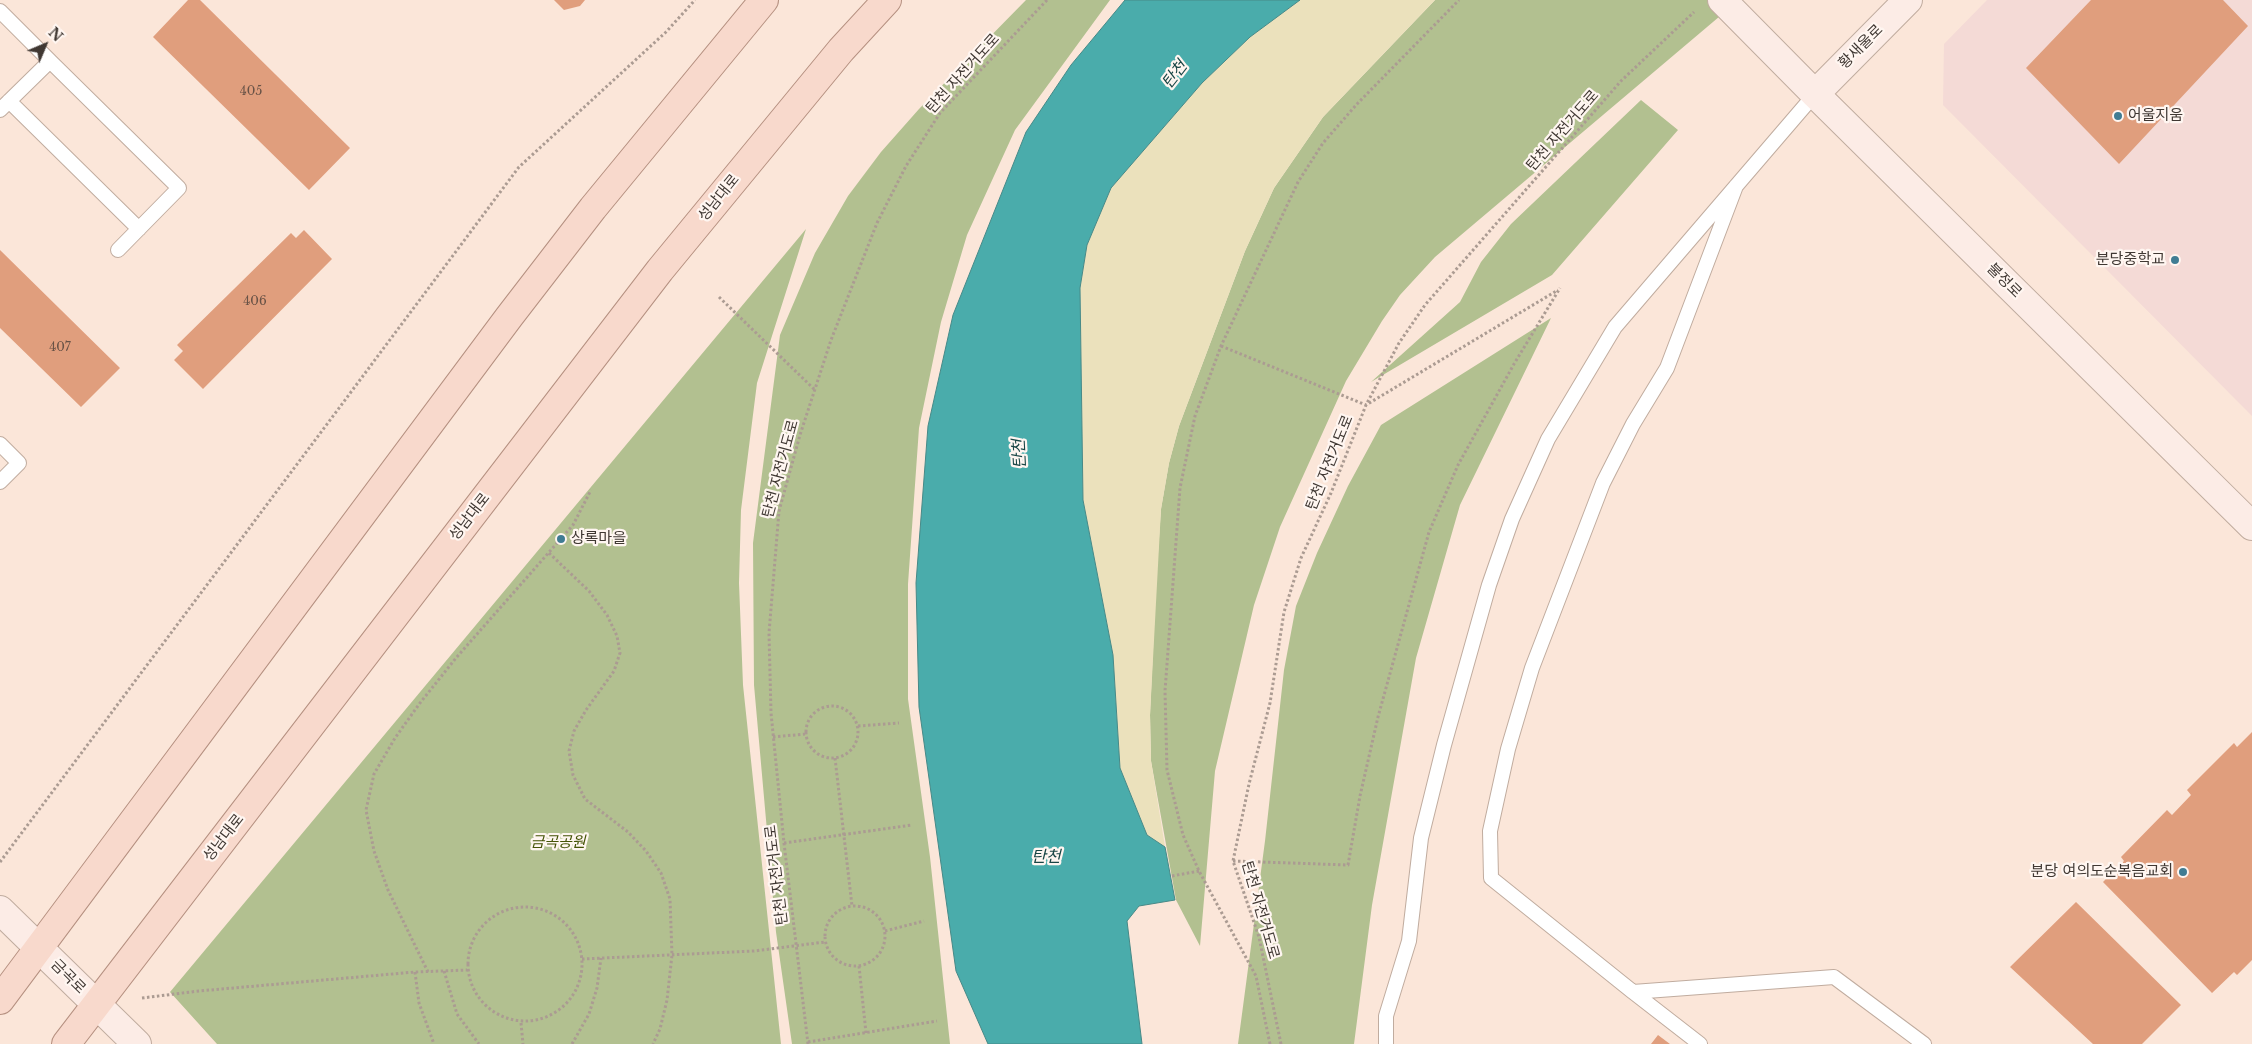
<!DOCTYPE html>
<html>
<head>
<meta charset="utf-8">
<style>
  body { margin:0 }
  #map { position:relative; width:2252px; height:1044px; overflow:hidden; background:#fbe6d9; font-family:"Libre Baskerville",serif }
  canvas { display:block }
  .north { position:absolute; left:20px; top:20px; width:50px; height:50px; -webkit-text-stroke:4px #fff6f1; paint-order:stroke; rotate:45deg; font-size:14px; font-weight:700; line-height:20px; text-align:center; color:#403833 }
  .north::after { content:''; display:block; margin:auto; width:18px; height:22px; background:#403833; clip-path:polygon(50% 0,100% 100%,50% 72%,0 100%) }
</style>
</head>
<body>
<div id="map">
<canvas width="2252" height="1044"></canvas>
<div class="north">N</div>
</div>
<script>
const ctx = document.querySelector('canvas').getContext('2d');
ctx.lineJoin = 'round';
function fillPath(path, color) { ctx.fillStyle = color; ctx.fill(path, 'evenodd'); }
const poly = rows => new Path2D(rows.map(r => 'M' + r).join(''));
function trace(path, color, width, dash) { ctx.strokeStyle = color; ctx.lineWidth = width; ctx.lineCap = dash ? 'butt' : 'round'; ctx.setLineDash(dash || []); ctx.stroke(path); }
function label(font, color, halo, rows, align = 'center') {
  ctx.font = font + ' "Libre Baskerville","Noto Sans KR",serif'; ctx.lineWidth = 4.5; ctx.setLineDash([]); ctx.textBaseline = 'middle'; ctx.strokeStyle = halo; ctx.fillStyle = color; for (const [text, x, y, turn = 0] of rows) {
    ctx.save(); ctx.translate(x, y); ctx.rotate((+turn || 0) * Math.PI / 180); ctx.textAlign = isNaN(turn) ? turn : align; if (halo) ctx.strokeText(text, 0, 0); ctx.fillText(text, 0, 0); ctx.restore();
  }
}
const education = poly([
  [1987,0,2252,0,2252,416,1943,105,1944,44]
]);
const green = poly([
  [1026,0,1110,0,1015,130,967,235,941,322,919,428,908,584,908,699,930,857,950,1044,792,1044,776,932,754,685,753,543,780,335,815,253,848,196,881,152,919,109],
  [1435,0,1739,0,1435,257,1400,295,1382,321,1346,381,1280,527,1254,605,1215,771,1200,946,1176,900,1151,761,1150,715,1156,583,1161,509,1169,463,1179,426,1199,373,1245,251,1274,188,1323,117],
  [1641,100,1678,130,1552,275,1371,382,1460,302,1481,262,1511,224],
  [806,229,757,383,741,510,739,583,743,685,781,1044,217,1044,170,992],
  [1551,318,1460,505,1416,658,1372,905,1354,1044,1238,1044,1265,841,1284,670,1296,606,1317,553,1348,486,1381,425]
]);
const sand = poly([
  [1300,0,1435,0,1323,117,1274,188,1245,251,1179,426,1169,463,1161,509,1150,715,1151,761,1165,847,1147,835,1120,768,1113,655,1083,500,1080,288,1087,245,1111,188,1202,83,1250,37]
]);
const water = poly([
  [1125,0,1300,0,1250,37,1202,83,1111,188,1087,245,1080,288,1083,500,1113,655,1120,768,1147,835,1165,847,1175,900,1139,906,1127,921,1142,1044,988,1044,956,971,919,707,916,583,928,426,953,315,1026,132,1071,65,1125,0]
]);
const building = poly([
  [188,0,200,0,350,148,309,190,153,37],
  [554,0,585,0,580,6,564,10],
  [2091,0,2223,0,2248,26,2119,164,2026,68],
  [304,230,332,259,203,389,174,360,183,351,177,345,291,233,296,238],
  [0,250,120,368,81,407,0,328],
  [2252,732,2252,960,2237,975,2234,972,2212,993,2103,882,2124,861,2121,857,2167,810,2172,815,2191,795,2187,790,2234,743,2237,747],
  [2076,902,2181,1005,2142,1044,2093,1044,2010,967],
  [1658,1035,1670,1044,1651,1044]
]);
const path = poly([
  [719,297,815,390],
  [1221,346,1366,405,1558,290],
  [549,553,589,591,607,615,617,636,620,653,614,671,586,710,574,731,569,751,573,775,585,799,628,832,646,851,661,873,670,899,672,955,667,1000,660,1029,653,1044],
  '806 732a26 26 0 1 1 52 0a26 26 0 1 1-52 0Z',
  [858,726,899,723],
  [773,737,805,734],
  [835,758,852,906],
  [784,843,912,825],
  [1233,861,1348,865,1360,796,1378,717,1429,532,1458,465,1514,364,1560,288],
  [0,862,519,167,666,32,695,0],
  [1172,876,1199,871],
  '825 936a30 30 0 1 1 60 0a30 30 0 1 1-60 0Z',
  '468 964a57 57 0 1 1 114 0a57 57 0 1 1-114 0Z',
  [885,931,924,921],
  [582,959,754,951,825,942],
  [859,966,866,1033],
  [444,971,457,1014,479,1044],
  [415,972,419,1003,434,1044],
  [428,972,388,890,374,851,366,810,374,774,395,738,420,703,456,658,573,525,591,490],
  [142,998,199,991,415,972,467,970],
  [521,1023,523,1044],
  [808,1042,937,1021],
  [572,1044,589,1014,597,988,601,958],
  [808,1044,784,843,771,713,769,633,779,511,800,435,831,340,877,223,906,166,940,113,1047,0],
  [1270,1044,1256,976,1199,871,1183,835,1167,770,1165,691,1180,488,1195,416,1221,346,1298,182,1323,143,1357,104,1459,0],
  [1281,1044,1259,937,1233,861,1249,784,1270,703,1284,612,1301,558,1331,493,1366,405,1399,343,1425,305,1621,81,1694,12]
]);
const lane = poly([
  [0,11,50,61,0,110],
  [50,61,179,188,118,250],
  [9,101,139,229],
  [1736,186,1667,368,1633,424,1603,483,1532,668,1508,749,1490,831,1491,878,1633,992,1834,977,1924,1044],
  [0,444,19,463,0,482],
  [1633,992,1700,1044],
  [1386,1044,1386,1016,1409,941,1421,838,1444,745,1489,585,1512,519,1548,439,1615,327,1815,94]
]);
const secondary = poly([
  [1722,0,1815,94,2252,526],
  [1815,94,1908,0],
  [0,910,137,1044]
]);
const primary = poly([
  [0,1000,509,317,593,208,764,0],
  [66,1044,660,270,841,50,887,0]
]);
const markers = [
  [2118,116,5,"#407c93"],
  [2175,260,5,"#407c93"],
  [561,539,5,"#407c93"],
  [2183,872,5,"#407c93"]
];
const numberNames = [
  ["405",251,92],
  ["406",255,302],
  ["407",60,348]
];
const streetNames = [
  ["황새울로",1861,47,-45],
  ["탄천 자전거도로",963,74,-48],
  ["탄천 자전거도로",1563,131,-49],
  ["성남대로",719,198,-51],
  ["불정로",2004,281,45],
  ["탄천 자전거도로",1330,463,-68],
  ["탄천 자전거도로",781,469,-75],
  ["성남대로",470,517,-52],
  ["성남대로",224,838,-52],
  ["탄천 자전거도로",777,875,-97],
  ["탄천 자전거도로",1260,910,74],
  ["금곡로",68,977,45]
];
const poiNames = [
  ["어울지움",2128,116],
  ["분당중학교",2165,260,"right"],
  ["상록마을",571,539],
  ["분당 여의도순복음교회",2173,872,"right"]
];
const parkNames = [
  ["금곡공원",558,843]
];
const waterNames = [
  ["탄천",1175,75,-52],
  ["탄천",1020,454,-93],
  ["탄천",1046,857]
];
fillPath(education, '#f4dad6');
fillPath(green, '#b2c090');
fillPath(sand, '#ebe1bc');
fillPath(water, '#4aacab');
trace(water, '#478987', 1);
fillPath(building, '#e09e7d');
trace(lane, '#c0ac9f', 16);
trace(secondary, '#c0ac9f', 30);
trace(primary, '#b59080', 30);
trace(path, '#ab9b92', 3, [2.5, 2.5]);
trace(lane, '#fff', 14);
trace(secondary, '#fcece6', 28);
trace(primary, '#f8d9cc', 28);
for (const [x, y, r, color] of markers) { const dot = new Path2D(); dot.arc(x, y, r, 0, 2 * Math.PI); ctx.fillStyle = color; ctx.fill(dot); trace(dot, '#fff6f1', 2); }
label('12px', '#685246', null, numberNames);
label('15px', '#403833', '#fff6f1', streetNames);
label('15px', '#403833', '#fff6f1', poiNames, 'left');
label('italic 15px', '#455407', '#fff6f1', parkNames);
label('italic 16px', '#184545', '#fff6f1', waterNames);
</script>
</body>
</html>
